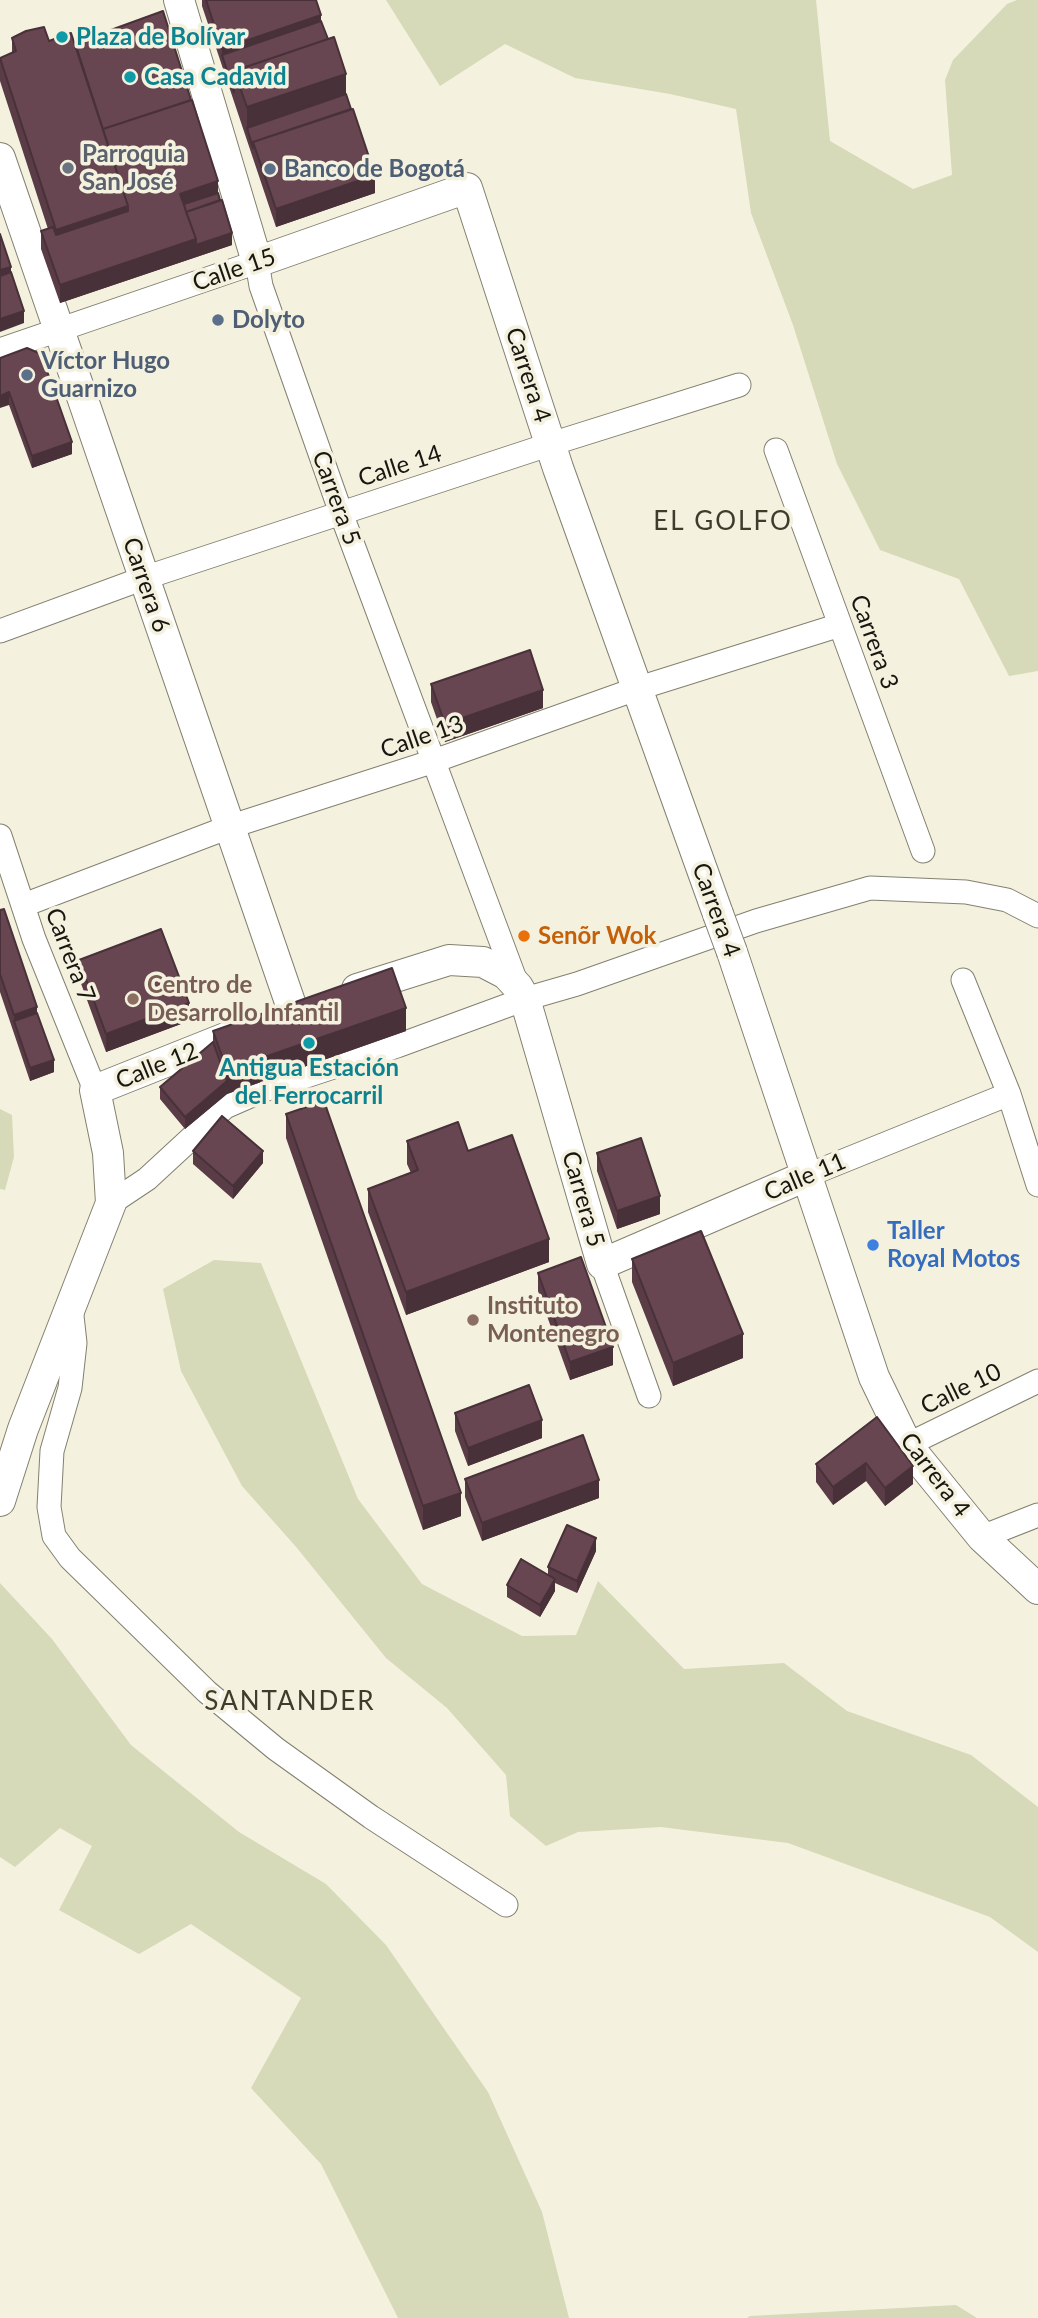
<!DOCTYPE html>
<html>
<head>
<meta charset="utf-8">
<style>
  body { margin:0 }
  canvas { display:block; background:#f4f1de }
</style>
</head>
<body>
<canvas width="1038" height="2318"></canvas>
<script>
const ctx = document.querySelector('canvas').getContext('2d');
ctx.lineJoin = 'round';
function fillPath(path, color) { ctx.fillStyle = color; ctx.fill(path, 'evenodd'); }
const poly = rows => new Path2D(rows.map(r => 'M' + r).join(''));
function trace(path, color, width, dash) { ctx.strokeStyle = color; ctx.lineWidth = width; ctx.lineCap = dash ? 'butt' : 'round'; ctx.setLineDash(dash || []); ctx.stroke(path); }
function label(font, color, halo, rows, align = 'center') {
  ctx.font = font + ' Lato,sans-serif'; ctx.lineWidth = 7; ctx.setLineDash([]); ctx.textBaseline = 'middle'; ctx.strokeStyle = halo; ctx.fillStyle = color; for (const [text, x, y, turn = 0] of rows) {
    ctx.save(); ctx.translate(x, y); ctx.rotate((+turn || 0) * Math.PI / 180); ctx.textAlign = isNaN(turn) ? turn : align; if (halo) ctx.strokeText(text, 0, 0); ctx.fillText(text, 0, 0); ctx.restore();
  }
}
const green = poly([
  [386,0,816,0,830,141,913,189,952,175,945,80,953,60,1007,4,1017,0,1038,0,1038,671,1009,676,959,579,880,550,837,464,793,325,751,213,736,109,670,94,575,78,505,44,440,86],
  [0,1109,12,1115,14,1157,5,1190,0,1189],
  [214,1260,261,1263,358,1499,422,1584,522,1636,576,1635,598,1581,684,1669,784,1663,847,1711,971,1755,1038,1807,1038,1952,990,1917,788,1843,661,1827,578,1832,546,1846,510,1816,506,1775,447,1708,386,1658,297,1548,242,1486,181,1371,163,1289],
  [0,1583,52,1639,131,1745,239,1832,326,1884,386,1945,488,2092,542,2212,569,2318,398,2318,321,2164,251,2088,301,1998,191,1924,139,1954,59,1910,92,1846,60,1828,15,1867,0,1857],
  [956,2305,977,2318,747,2318,750,2316]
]);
const minor = poly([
  [0,350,257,262,261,286,341,513,518,987],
  [776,450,923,851],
  [0,631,144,578,551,444,739,385],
  [0,836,34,939,95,1090],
  [24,905,229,827,434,761,636,689,840,625],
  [963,980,1009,1094,1038,1185],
  [806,1176,1009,1094],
  [111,1203,147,1179,225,1107,264,1090,397,1046,525,999,577,984,756,921,870,888,966,892,1007,900,1038,916],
  [602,1264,649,1396],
  [71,1307,75,1343,70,1388,52,1451,49,1507,54,1536,70,1558,207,1692,276,1749,371,1817,506,1905],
  [907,1445,1038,1381],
  [982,1537,1038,1515]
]);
const major = poly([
  [179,0,257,262,467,188,558,468,718,914],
  [0,158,293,1011],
  [732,952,874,1377,907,1445,982,1537,1038,1589],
  [357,989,449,960,483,962,506,974,518,987,525,999,602,1264,806,1176],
  [0,1501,23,1429,111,1203,108,1153,95,1090,248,1029]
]);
const majorBridge = poly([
  [718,914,732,952]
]);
const wall = poly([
  [202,0,316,0,321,21,346,94,375,193,276,227,202,6],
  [12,38,75,43,218,193,232,245,60,303,41,249,41,231,48,229,0,81,0,58,12,53],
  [0,358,72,454,32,468,9,405],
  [431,684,543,708,445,742,431,702],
  [0,910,37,1013,54,1072,30,1081,0,992],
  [79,960,189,1021,106,1052,79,978],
  [213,1031,406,1031,227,1094,185,1129,160,1099,160,1087,213,1042],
  [286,1114,461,1516,423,1530,286,1138],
  [407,1141,468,1151,549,1262,406,1315,368,1212,368,1189,411,1173,407,1164],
  [193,1151,263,1163,233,1199,193,1164],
  [597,1153,660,1214,617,1229,597,1171],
  [632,1259,743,1358,673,1386,632,1282],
  [538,1273,613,1365,570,1380,538,1291],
  [455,1413,542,1438,468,1466,455,1431],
  [877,1417,913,1484,885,1506,866,1481,833,1505,816,1482,816,1464],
  [465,1479,599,1498,482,1541,465,1497],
  [596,1551,577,1593,555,1583,555,1591,540,1617,507,1597,507,1585,548,1575,548,1567]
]);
const shadedWall = poly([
  [321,15,321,33,222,55,222,49],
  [346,74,346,106,247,128,247,107],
  [375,175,375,193,276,227,276,209],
  [218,181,218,199,182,211,180,194],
  [128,206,128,229,56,253,56,230],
  [232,233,232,245,60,303,60,285,196,239],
  [11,267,11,285,0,288,0,270],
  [24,311,24,323,0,332,0,319],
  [9,392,9,405,0,408,0,396],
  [72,442,72,454,32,468,32,456],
  [543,690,543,708,445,742,445,724],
  [189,1003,189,1021,106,1052,106,1034],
  [37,1007,37,1025,14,1021,14,1015],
  [406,1008,406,1031,227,1094,227,1070],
  [54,1060,54,1072,30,1081,30,1068],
  [227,1081,227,1094,185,1129,185,1117],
  [263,1151,263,1163,233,1199,233,1186],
  [660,1196,660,1214,617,1229,617,1211],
  [549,1239,549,1262,406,1315,406,1292],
  [743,1334,743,1358,673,1386,673,1363],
  [613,1347,613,1365,570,1380,570,1362],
  [542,1420,542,1438,468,1466,468,1448],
  [866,1463,866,1481,833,1505,833,1487],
  [913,1466,913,1484,885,1506,885,1488],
  [599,1480,599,1498,482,1541,482,1523],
  [461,1493,461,1516,423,1530,423,1506],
  [596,1538,596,1551,577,1593,577,1581],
  [555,1579,555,1591,540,1617,540,1605]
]);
const building = poly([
  [206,0,316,0,321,15,222,49,206,0],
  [163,11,191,100,103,129,75,43,163,11],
  [321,21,328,39,234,71,234,92,222,55,321,21],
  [44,27,49,41,71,33,128,206,56,230,0,58,16,51,12,38,26,31,44,27],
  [334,37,346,74,247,107,234,71,334,37],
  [346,94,351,109,253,142,253,148,247,128,346,94],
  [192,100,218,181,180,194,196,239,60,285,41,231,53,227,56,235,128,211,128,206,103,129,192,100],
  [353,109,375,175,276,209,253,142,353,109],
  [218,193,220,200,186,212,184,204,218,193],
  [222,200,232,233,196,245,196,239,186,212,222,200],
  [0,234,11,267,0,270,0,234],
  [11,272,24,311,0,319,0,276,11,272],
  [27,348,41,354,72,442,32,456,9,392,0,396,0,358,27,348],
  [530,650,543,690,445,724,431,684,530,650],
  [4,909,37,1007,14,1015,0,974,0,910,4,909],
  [161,929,189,1003,106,1034,79,960,161,929],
  [392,968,406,1008,227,1070,213,1031,392,968],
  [37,1013,54,1060,30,1068,14,1021,37,1013],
  [213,1042,227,1081,185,1117,160,1087,213,1042],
  [324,1101,461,1493,423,1506,286,1114,324,1101],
  [222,1116,263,1151,233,1186,193,1151,222,1116],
  [458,1122,468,1151,512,1135,549,1239,406,1292,368,1189,418,1170,407,1141,458,1122],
  [641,1138,660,1196,617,1211,597,1153,641,1138],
  [701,1231,743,1334,673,1363,632,1259,701,1231],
  [581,1257,613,1347,570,1362,538,1273,581,1257],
  [529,1385,542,1420,468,1448,455,1413,529,1385],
  [877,1417,913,1466,885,1488,866,1463,833,1487,816,1464,877,1417],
  [583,1435,599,1480,482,1523,465,1479,583,1435],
  [567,1525,596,1538,577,1581,548,1567,567,1525],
  [521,1559,555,1579,540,1605,507,1585,521,1559]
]);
const markers = [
  [62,37,7,"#0f9aa8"],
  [130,77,7,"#0f9aa8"],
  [68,168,7,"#6b7280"],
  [270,169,7,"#5c6f8a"],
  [218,320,7,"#5c6f8a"],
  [27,375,7,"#5c6f8a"],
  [524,936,7,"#e8710a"],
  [133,999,7,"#8d6e63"],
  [309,1043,7,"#0f9aa8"],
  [873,1245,7,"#3f7fe0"],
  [473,1320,7,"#8d6e63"]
];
const cultureNames = [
  ["Plaza de Bolívar",76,37],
  ["Casa Cadavid",144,77],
  ["Antigua Estación",309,1068,"center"],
  ["del Ferrocarril",309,1096,"center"]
];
const worshipNames = [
  ["Parroquia",82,154],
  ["San José",82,182]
];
const serviceNames = [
  ["Banco de Bogotá",284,169],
  ["Dolyto",232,320],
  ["Víctor Hugo",41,361],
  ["Guarnizo",41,389]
];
const streetNames = [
  ["Calle 15",234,270,-19],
  ["Carrera 4",528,375,72],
  ["Calle 14",400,466,-18],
  ["Carrera 5",336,498,70],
  ["Carrera 6",146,585,71],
  ["Carrera 3",874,642,70],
  ["Calle 13",422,737,-19],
  ["Carrera 4",716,910,70],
  ["Carrera 7",70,955,69],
  ["Calle 12",157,1066,-22],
  ["Calle 11",805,1177,-23],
  ["Carrera 5",583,1199,74],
  ["Calle 10",961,1389,-26],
  ["Carrera 4",935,1475,53]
];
const foodNames = [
  ["Senõr Wok",538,936]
];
const educationNames = [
  ["Centro de",147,985],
  ["Desarrollo Infantil",147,1013],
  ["Instituto",487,1306],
  ["Montenegro",487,1334]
];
const shopNames = [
  ["Taller",887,1231],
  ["Royal Motos",887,1259]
];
const neighbourhoodNames = [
  ["EL GOLFO",723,522],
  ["SANTANDER",290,1702]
];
fillPath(green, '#d6dab8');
trace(minor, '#838070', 25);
trace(major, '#838070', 32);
trace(minor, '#fff', 23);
trace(major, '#fff', 30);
trace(majorBridge, '#838070', 32, []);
trace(majorBridge, '#fff', 30);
fillPath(wall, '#593c46');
fillPath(shadedWall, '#483139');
fillPath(building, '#674651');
trace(building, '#483139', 2);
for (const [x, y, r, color] of markers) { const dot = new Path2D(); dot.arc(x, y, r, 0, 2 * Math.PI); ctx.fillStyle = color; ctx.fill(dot); trace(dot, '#f4f1de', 2.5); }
label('bold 24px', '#0d838f', '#f4f1de', cultureNames, 'left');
label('bold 24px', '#5b616d', '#f4f1de', worshipNames, 'left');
label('bold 24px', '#4e5e75', '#f4f1de', serviceNames, 'left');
label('24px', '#181610', '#f4f1de', streetNames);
label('bold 24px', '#c56008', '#f4f1de', foodNames, 'left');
label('bold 24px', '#785e54', '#f4f1de', educationNames, 'left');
label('bold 24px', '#366cbe', '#f4f1de', shopNames, 'left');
ctx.letterSpacing = '2px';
label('26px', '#3f3c2d', '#f4f1de', neighbourhoodNames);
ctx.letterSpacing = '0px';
</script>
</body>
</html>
